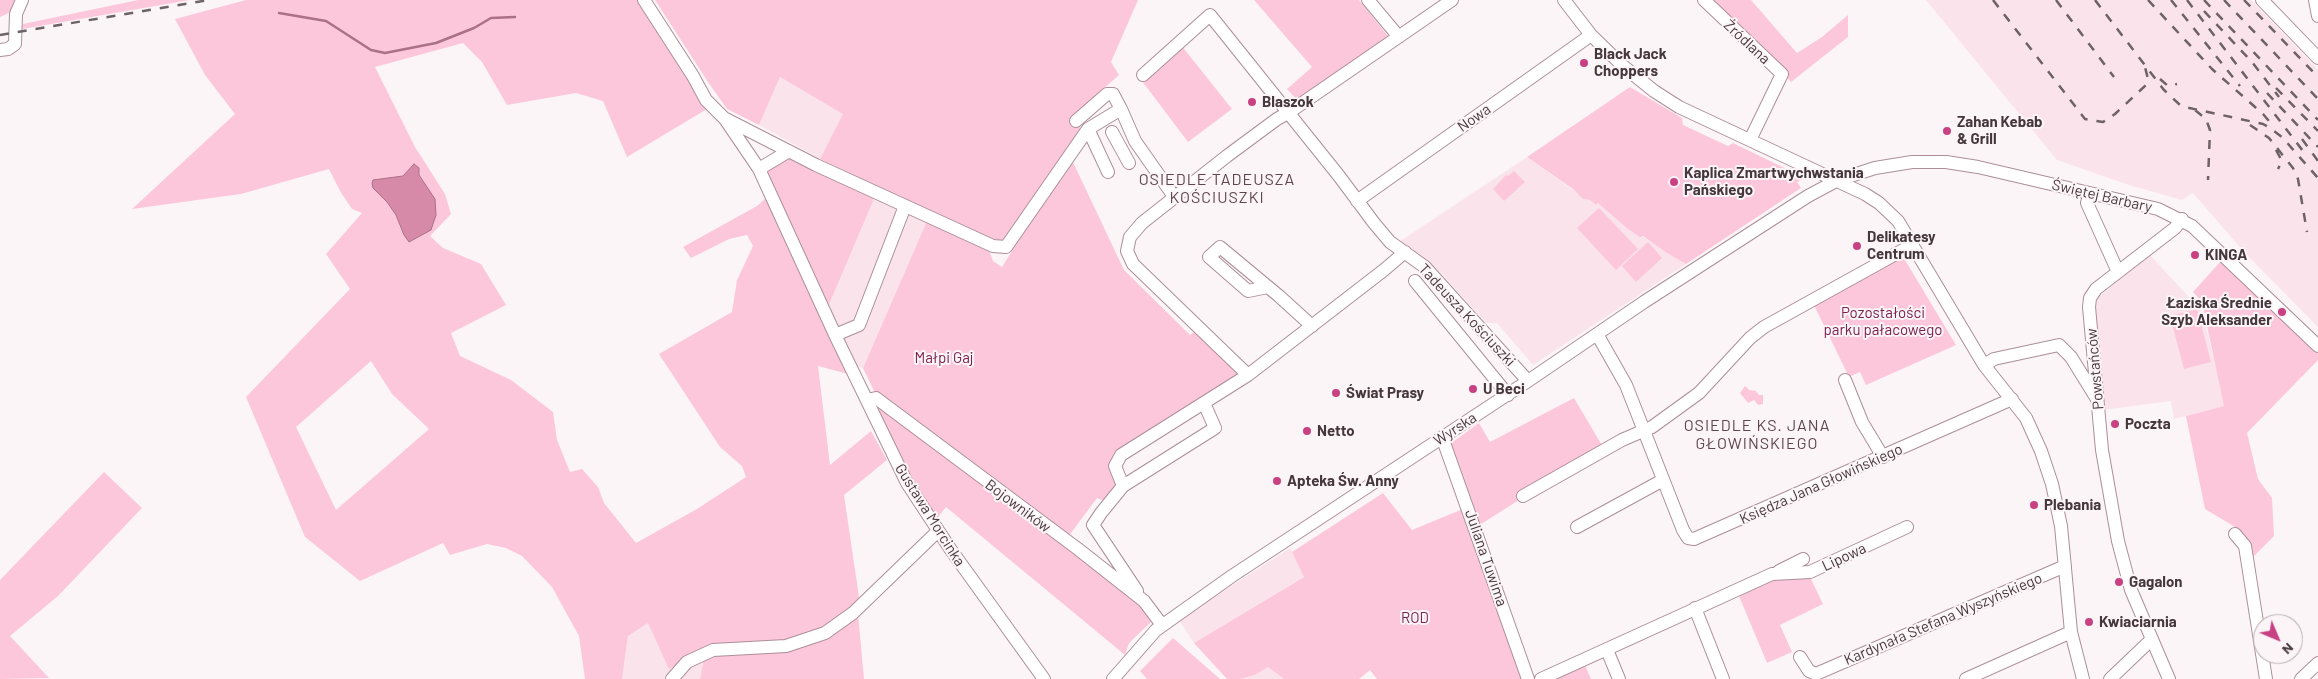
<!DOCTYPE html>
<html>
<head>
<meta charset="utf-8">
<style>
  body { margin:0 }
  #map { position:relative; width:2318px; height:679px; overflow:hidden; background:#fcf5f8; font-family:Barlow,sans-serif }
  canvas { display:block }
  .north { position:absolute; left:2253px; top:614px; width:50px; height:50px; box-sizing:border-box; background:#fcf5f8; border:1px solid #b3a9ad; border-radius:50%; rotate:135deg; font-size:14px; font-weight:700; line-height:20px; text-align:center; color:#45383d }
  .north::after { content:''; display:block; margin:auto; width:18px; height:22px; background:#c84182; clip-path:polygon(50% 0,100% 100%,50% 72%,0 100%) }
</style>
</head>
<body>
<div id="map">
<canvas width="2318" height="679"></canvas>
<div class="north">N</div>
</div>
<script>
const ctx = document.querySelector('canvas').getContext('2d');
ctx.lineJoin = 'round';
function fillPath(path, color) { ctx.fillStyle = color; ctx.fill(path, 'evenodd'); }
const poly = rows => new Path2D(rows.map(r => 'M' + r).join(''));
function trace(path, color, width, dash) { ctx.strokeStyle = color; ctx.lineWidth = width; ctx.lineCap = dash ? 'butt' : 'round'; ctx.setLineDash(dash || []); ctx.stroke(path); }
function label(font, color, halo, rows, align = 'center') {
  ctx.font = font + ' Barlow,sans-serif'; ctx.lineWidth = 4; ctx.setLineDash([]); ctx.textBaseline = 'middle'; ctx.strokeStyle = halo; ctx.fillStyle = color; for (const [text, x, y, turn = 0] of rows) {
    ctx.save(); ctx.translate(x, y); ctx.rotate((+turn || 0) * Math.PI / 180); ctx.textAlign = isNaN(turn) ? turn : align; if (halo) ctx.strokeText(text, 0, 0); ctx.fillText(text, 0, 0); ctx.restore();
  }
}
const built = poly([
  [1926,0,2251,0,2318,70,2318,327,2244,252,2193,193,2182,200,2129,185,2057,160],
  [780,77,844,114,820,159,759,125],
  [1527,157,1583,197,1583,199,1590,200,1596,205,1598,203,1629,228,1686,264,1533,365,1497,323,1486,323,1442,274,1399,242],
  [874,199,927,221,863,368,855,366,828,307],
  [2150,255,2199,308,2204,318,2225,406,2174,419,2171,401,2103,410,2094,301],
  [1290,548,1305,576,1194,643,1179,620],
  [648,623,706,648,700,679,622,679,628,636],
  [1268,667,1284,679,1239,679,1255,675]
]);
const green = poly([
  [0,0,18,0,13,11,0,17],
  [138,0,190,0,22,29,23,24],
  [246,0,641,0,707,109,627,157,603,101,576,93,507,105,482,62,463,43,375,67,415,147,445,194,451,214,430,236,443,248,481,264,506,305,451,333,460,356,511,380,553,412,557,440,570,472,582,469,598,487,604,503,636,543,697,509,746,477,742,466,720,447,659,354,732,312,737,280,753,246,747,235,729,239,691,258,683,247,757,206,766,198,772,212,778,203,762,171,789,155,874,199,828,307,848,374,818,366,830,465,871,431,887,460,844,495,859,597,858,614,864,679,700,679,706,648,669,669,648,623,628,636,622,679,585,679,579,636,552,587,522,556,506,548,487,544,450,555,443,543,360,581,305,537,246,397,350,289,326,254,362,213,352,209,340,191,329,169,241,194,132,209,235,114,205,75,175,19],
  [371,361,392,394,429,429,336,510,296,427],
  [655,0,1138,0,1111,62,1119,75,1071,117,1083,131,1003,240,990,240,820,159,843,114,780,77,759,125,727,109,708,82],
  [1254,0,1359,0,1388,36,1297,100,1287,89,1312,67],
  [1713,0,1751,0,1797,53,1822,37,1848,15,1848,37,1791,82],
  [1181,45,1232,109,1188,142,1142,81],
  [1630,87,1682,118,1683,125,1728,146,1733,143,1805,178,1797,182,1801,188,1686,264,1667,253,1643,236,1640,237,1628,229,1598,203,1596,205,1590,200,1583,199,1573,189,1527,157],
  [1071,158,1124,270,1190,335,1195,331,1241,373,1114,454,1110,466,1118,486,1104,501,1097,498,1068,537,877,397,863,368,927,221,989,250,993,261,1002,267,1012,251,1007,248],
  [1514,171,1525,182,1504,201,1493,189,1506,175,1508,176],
  [1599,208,1638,249,1616,270,1577,228],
  [1648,242,1662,258,1636,282,1622,266],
  [1902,255,1956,345,1866,385,1860,372,1849,377,1813,303],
  [2221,261,2318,354,2318,360,2247,433,2258,479,2272,498,2274,536,2251,559,2237,528,2205,509,2186,416,2224,406,2202,302,2193,292],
  [2197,309,2211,362,2184,369,2170,316],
  [1745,386,1749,390,1756,391,1759,395,1763,395,1763,404,1758,405,1754,400,1748,403,1740,393],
  [1574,398,1603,447,1478,526,1450,444,1479,423,1490,442],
  [882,409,1139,602,1151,622,1129,643,1125,655,946,507,935,521,876,411],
  [104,472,142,508,58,596,10,636,49,678,0,679,0,580],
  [1383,493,1412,530,1463,509,1525,679,1377,679,1370,670,1359,679,1284,679,1268,667,1255,675,1240,679,1227,679,1194,643,1304,577,1292,552],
  [1792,570,1810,577,1823,604,1780,625,1792,652,1767,663,1739,596],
  [1173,638,1220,679,1147,679,1140,671],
  [1585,665,1591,679,1551,679]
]);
const water = poly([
  [414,164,419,168,419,175,435,199,436,215,431,230,409,242,404,235,396,215,387,202,373,188,372,183,373,180,403,176,414,164]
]);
const stream = poly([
  [279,13,326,21,371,50,385,53,436,43,474,28,491,18,515,17]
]);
const minor = poly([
  [644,0,693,76,706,100,724,118,816,165,993,246,1006,247,1088,129,1121,109,1135,141,1175,198],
  [1368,0,1399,37],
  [1564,0,1591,35,1623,66,1654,91,1679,107,1865,194,1879,203,1898,221,1984,365,2026,418,2041,451,2052,484,2061,526,2071,632,2083,679],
  [1704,0,1782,74,1750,140],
  [2262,0,2318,58],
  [2315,0,2318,16],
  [0,50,8,49,15,44,16,14,22,0],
  [1143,75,1210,15,1339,176,1374,223,1390,242,1425,267,1528,381],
  [725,119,759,169,837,339,907,483,951,550,1044,679],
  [1076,121,1107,94,1113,94,1121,109],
  [1088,129,1108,172],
  [1112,132,1129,163],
  [759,169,789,151],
  [2090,193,2087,203,2118,272],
  [1357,201,1591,35],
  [1405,252,1384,270,1248,375,1133,264,1127,251,1130,237,1142,223,1227,156,1277,119,1288,113,1452,0],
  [1415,281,1508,395],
  [1268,287,1248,291,1209,257,1220,247,1279,296,1312,326],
  [1597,334,1626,385,1683,530,1688,538,1694,539,2012,399],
  [835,335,859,325,905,206],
  [1984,365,1994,359,2059,345,2071,357,2097,399],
  [1845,380,1862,422,1883,457],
  [867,400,876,398,1078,549,1144,601,1162,625],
  [1442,437,1528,679],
  [1123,486,1215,428,1204,403],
  [1523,496,1622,440,1652,427,1699,393,1750,338,1764,327,1912,245],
  [1577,527,1663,480],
  [2235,534,2245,546,2266,679],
  [1779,571,1803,559],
  [1137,591,1093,525,1101,513,1123,486,1115,466,1121,455,1248,375],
  [1695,608,1723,679],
  [1607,650,1619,679],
  [1800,657,1809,671,1816,674,2065,566],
  [672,679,687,662,713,650,786,646,825,633,853,613,938,531],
  [1113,679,1156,630,1232,576,1528,381,1644,302,1808,196,1838,180,1875,168,1912,162,1946,162,1978,167,2158,209,2192,226,2318,346],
  [1541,679,1772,574,1810,572,1907,527],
  [1966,679,2071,632],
  [2110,679,2152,639],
  [2169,679,2131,590,2118,541,2102,450,2089,307,2090,298,2096,289,2175,228,2182,219],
  [2301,679,2318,663]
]);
const rail = poly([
  [1993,0,2085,119,2103,122,2115,114,2146,85,2148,79,2145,67],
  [2056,0,2114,77],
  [2095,0,2164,90,2180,105,2185,107,2263,124,2270,128,2282,137,2318,178],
  [2148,0,2212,69,2263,114,2274,127],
  [2171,0,2240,86],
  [2187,0,2303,151],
  [2204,0,2318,120],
  [2224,0,2318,99],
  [2244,0,2318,77],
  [2204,11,2252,62,2279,97],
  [0,35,209,0],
  [2160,79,2168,86,2177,84],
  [2276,88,2318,131],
  [2267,93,2318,147],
  [2195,110,2206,119,2210,130,2208,180],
  [2250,125,2269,138,2293,168,2298,179,2307,232],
  [2302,139,2318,161],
  [2276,150,2282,161,2278,169]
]);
const markers = [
  [1584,63,5,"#c84182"],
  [1252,102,5,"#c84182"],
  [1947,131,5,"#c84182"],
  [1674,182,5,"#c84182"],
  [1857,246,5,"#c84182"],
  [2195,255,5,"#c84182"],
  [2282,312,5,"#c84182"],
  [1473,389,5,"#c84182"],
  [1336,393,5,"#c84182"],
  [2115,424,5,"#c84182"],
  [1307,431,5,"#c84182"],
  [1277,481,5,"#c84182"],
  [2034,505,5,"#c84182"],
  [2119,582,5,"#c84182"],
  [2089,622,5,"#c84182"]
];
const streetNames = [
  ["Źródlana",1747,42,43],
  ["Nowa",1474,118,-35],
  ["Świętej Barbary",2102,196,13],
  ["Tadeusza Kościuszki",1467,315,47],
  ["Powstańców",2095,369,-95],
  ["Wyrska",1455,429,-33],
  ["Księdza Jana Głowińskiego",1821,484,-24],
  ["Bojowników",1018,506,37],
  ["Gustawa Morcinka",930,515,58],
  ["Lipowa",1844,557,-25],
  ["Juliana Tuwima",1486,558,71],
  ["Kardynała Stefana Wyszyńskiego",1943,619,-23]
];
const poiNames = [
  ["Black Jack",1594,54],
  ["Choppers",1594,71],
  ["Blaszok",1262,102],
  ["Zahan Kebab",1957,122],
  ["& Grill",1957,139],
  ["Kaplica Zmartwychwstania",1684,173],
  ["Pańskiego",1684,190],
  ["Delikatesy",1867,237],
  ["Centrum",1867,254],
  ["KINGA",2205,255],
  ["Łaziska Średnie",2272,303,"right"],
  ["Szyb Aleksander",2272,320,"right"],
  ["U Beci",1483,389],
  ["Świat Prasy",1346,393],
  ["Poczta",2125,424],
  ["Netto",1317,431],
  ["Apteka Św. Anny",1287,481],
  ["Plebania",2044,505],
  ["Gagalon",2129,582],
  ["Kwiaciarnia",2099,622]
];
const parkNames = [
  ["Pozostałości",1883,313],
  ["parku pałacowego",1883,330],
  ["Małpi Gaj",944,358],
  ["ROD",1415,618]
];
const neighbourhoodNames = [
  ["OSIEDLE TADEUSZA",1217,180],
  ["KOŚCIUSZKI",1217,198],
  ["OSIEDLE KS. JANA",1757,426],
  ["GŁOWIŃSKIEGO",1757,444]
];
fillPath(built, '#fbe3eb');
fillPath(green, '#fcc7da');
fillPath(water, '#d78aa8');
trace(water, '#ab7188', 1);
trace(stream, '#ab7188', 2.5);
trace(minor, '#ac8f99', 14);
trace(minor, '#fff', 12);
trace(rail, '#6d6266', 2.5, [9, 9]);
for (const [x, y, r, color] of markers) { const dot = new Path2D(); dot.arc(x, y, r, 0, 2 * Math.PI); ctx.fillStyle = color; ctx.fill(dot); trace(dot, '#fcf5f8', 2); }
label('15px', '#45383d', '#fcf5f8', streetNames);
label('bold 15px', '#45383d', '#fcf5f8', poiNames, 'left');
label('15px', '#7b214d', '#fcf5f8', parkNames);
ctx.letterSpacing = '1px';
label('16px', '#5e454e', '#fcf5f8', neighbourhoodNames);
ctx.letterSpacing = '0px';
</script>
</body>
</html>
